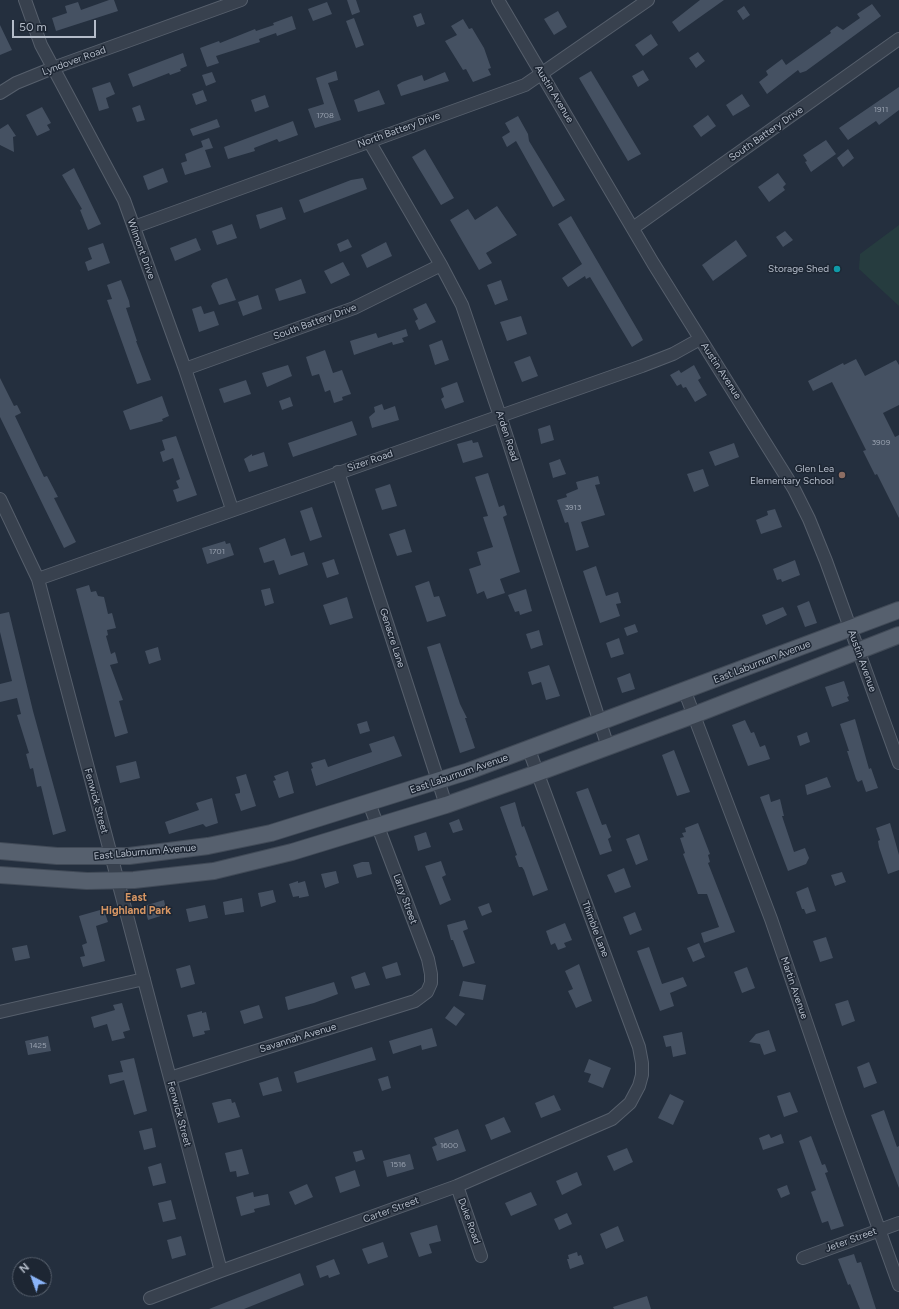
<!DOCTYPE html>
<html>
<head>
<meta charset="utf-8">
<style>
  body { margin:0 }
  #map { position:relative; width:899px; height:1309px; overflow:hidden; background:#242f3e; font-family:Figtree,sans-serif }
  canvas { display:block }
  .north { position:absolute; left:12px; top:1257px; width:40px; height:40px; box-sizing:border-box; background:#1d2633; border:1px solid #59626f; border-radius:50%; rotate:319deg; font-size:11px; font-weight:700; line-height:16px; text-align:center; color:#b4bcc9 }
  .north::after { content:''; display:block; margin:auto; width:14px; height:18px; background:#8ab4f8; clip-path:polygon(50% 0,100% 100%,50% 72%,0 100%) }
  .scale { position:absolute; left:12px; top:20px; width:84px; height:18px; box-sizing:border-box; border:2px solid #b4bcc9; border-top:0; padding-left:5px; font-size:12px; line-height:14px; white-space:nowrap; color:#b4bcc9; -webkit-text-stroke:3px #1d2633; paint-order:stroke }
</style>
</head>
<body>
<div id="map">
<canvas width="899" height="1309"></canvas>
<div class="north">N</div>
<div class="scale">50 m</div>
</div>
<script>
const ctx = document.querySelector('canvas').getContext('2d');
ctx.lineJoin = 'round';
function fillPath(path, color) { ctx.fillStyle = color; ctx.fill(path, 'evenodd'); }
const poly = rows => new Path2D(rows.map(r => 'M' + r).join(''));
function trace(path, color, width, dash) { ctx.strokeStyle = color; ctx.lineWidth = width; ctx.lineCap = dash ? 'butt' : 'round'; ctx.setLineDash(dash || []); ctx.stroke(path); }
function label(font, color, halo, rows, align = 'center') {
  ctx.font = font + ' Figtree,sans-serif'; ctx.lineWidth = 3; ctx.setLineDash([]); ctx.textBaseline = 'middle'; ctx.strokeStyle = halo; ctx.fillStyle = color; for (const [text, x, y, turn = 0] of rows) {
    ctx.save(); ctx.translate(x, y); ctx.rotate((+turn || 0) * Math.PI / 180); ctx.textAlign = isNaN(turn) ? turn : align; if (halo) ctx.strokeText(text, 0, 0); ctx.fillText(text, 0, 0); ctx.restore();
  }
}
const green = poly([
  [899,225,899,306,859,269,860,254]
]);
const building = poly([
  [109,0,114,0,118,11,56,31,52,18,67,13,65,6,78,2,81,10],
  [347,0,356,0,360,12,352,15],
  [700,0,724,0,679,32,672,22],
  [327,2,332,14,313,21,308,9],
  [872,4,881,16,806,71,800,73,798,70,767,94,759,82,768,75,766,71,782,59,786,65,831,33,830,31,837,26,843,30,860,18,857,14],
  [744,6,750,15,743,20,737,11],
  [558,11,567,27,554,35,544,19],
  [421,13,425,24,417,27,413,16],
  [292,16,296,29,277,36,276,33,259,39,260,42,216,56,219,63,207,67,200,48,219,41,220,43,255,29,256,31,274,25,273,23],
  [354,18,364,45,356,48,346,21],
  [463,19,469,29,472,28,484,48,491,68,488,69,491,75,473,82,466,69,463,70,445,41,457,35,451,26],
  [0,25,12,50,0,55],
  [651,34,658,45,643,56,635,45],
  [698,52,705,61,696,68,689,58],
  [183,53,187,66,180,69,181,71,170,75,169,73,133,87,128,74],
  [643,70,649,80,638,87,632,76],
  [336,71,338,80,328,83,341,120,315,128,308,109,324,104,316,78],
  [591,71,641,154,628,161,579,78],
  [212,72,216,82,206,86,202,75],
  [445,72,449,81,401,96,397,85,402,82,422,75,424,81],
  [110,82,115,94,106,98,109,108,99,111,92,88],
  [899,87,899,110,879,125,876,121,848,140,839,128],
  [203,90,207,101,196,105,192,94],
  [379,90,385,104,358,112,354,100],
  [742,94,750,106,733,116,726,105],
  [265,95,269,107,255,112,251,100],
  [140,105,145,120,137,122,132,108],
  [42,107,51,123,47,125,50,130,37,136,26,115],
  [708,115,716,126,701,137,693,126],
  [518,116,528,134,529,141,565,200,553,207,516,141,507,147,502,137,510,132,505,123],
  [217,119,220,127,193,136,190,129],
  [293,121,298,135,279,142,277,139,254,148,255,151,228,159,224,147],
  [8,124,16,136,13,137,14,152,0,145,0,129],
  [209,138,213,148,205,150,211,167,185,175,181,163,187,161,185,154,203,147,201,141],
  [826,140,836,154,811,172,805,162,807,161,803,155],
  [425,149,454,198,441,205,412,157],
  [848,149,854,158,843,167,837,158],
  [74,168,101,224,88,230,80,210,82,209,62,175],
  [163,168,168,182,148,190,143,176],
  [778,173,786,184,783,187,785,190,769,202,758,187],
  [363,178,367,189,304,213,299,200,351,180],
  [497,206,517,235,486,253,492,263,479,270,450,220,468,209,475,220],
  [282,207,286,219,260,229,256,215],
  [571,216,640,334,643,340,632,347,590,277,586,279,585,276,568,287,562,278,582,264,558,224],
  [232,224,237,238,217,245,212,231],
  [785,231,793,240,783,247,776,237],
  [196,238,201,250,175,261,170,248],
  [348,239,352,247,340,252,337,244],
  [736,240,747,256,713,281,702,265],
  [386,242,392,256,367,268,361,255],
  [103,243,110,263,88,271,85,262,92,259,88,248],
  [343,262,350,275,331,284,324,271],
  [227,278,236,300,219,305,211,286,213,283],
  [301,279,306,293,279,301,275,289],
  [121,280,129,301,130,307,126,308,137,341,136,341,151,380,137,384,107,300,112,299,107,285],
  [501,280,508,300,495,305,487,285],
  [258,295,262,309,243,316,238,302],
  [426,303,436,322,419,330,415,321,418,319,413,309],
  [201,306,204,314,214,311,219,325,199,332,192,309],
  [521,316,527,334,507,341,500,322],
  [406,329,408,336,402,338,404,342,393,345,392,342,354,355,350,341,376,333,378,338],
  [442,340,449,360,435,365,429,345],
  [325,350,333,373,342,370,351,394,342,397,343,400,334,403,330,390,325,392,319,374,312,376,306,357],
  [530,356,538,376,522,382,514,362],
  [856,359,865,376,896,360,899,365,899,405,883,413,895,437,899,435,899,518,877,474,875,475,863,451,866,450,832,382,813,391,808,381,843,363,844,365],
  [288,365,292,376,267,387,262,373],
  [694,365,701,378,698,380,707,395,695,402,686,387,683,388,681,384,677,386,670,375,679,370,681,373],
  [0,378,14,406,17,405,21,413,15,416,44,477,47,476,58,497,54,498,76,542,64,548,0,417],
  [246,380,251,394,224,403,219,389],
  [457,382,464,402,445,409,441,399,444,397,441,388],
  [162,396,169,416,162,419,163,421,130,430,123,411],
  [290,397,293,406,282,410,279,401],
  [382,404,384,410,395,406,399,420,372,428,369,417,375,412,374,407],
  [352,421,357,435,293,457,288,443],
  [550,425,554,440,541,444,538,429],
  [176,436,197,495,177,502,173,490,179,488,176,481,180,479,173,458,163,462,160,452,165,450,162,440],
  [472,440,473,443,478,442,483,457,463,463,457,444],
  [734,443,739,457,715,466,709,452],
  [264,452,268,466,249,472,244,459,252,454,252,456],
  [560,459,566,474,553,478,549,463],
  [703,469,709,486,694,492,687,474],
  [488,473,499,507,504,505,507,515,503,517,520,572,500,579,505,593,487,599,484,591,477,594,469,569,481,565,477,552,493,547,483,517,488,516,475,477],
  [598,476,600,484,595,485,605,515,581,522,589,547,576,551,568,522,565,523,557,500,567,497,566,494,578,489,576,482],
  [390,484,397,506,382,510,375,489],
  [312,507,322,537,310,541,300,511],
  [775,509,782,527,761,534,756,520,768,515,767,511],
  [405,529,412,552,397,556,389,534],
  [285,538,291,556,304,552,308,565,279,575,274,560,264,563,259,548],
  [225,541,226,544,230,543,234,555,207,564,202,548],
  [334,559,339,574,327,578,322,563],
  [795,560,800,575,782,582,781,579,777,580,773,569],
  [596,566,606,596,618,592,621,603,616,604,620,616,600,623,583,571],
  [429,581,434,597,439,596,446,616,427,622,415,586],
  [89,585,91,592,96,591,98,596,104,597,108,614,112,613,116,628,107,630,108,635,106,636,111,654,115,652,118,663,110,665,123,700,119,701,128,733,115,737,76,589],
  [270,588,274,603,265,606,261,590],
  [526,589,532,611,520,615,519,611,515,612,508,595],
  [347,597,353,618,330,625,323,605],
  [809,601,817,623,805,627,797,606],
  [783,607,787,615,766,625,762,615],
  [9,612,33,711,66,831,53,835,41,786,37,787,33,768,30,769,26,754,29,753,17,715,21,714,17,698,0,702,0,684,12,681,0,632,0,614],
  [635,624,638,632,627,636,624,628],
  [539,630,543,645,531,649,526,634],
  [619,638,624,654,611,658,606,643],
  [440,643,460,704,467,718,465,718,475,748,460,753,427,647],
  [158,647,161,660,149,664,145,651],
  [549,665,560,696,546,700,541,682,532,685,528,672],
  [630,673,635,689,622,693,617,678],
  [844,681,849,696,847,697,849,701,832,707,825,687],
  [855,719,869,769,871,768,878,788,866,792,862,780,858,782,856,779,847,751,849,751,840,724],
  [745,720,751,733,754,732,760,747,765,745,770,759,748,766,732,725],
  [367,721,370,731,360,734,357,724],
  [807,732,810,742,800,746,797,736],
  [394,736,402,756,316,786,311,769,313,768,311,763,325,759,328,767,348,760,372,752,369,744],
  [674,750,690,792,677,796,662,755],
  [136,761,140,778,120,783,116,766],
  [288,771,294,793,279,798,273,781,276,780,274,776],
  [246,774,256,806,241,811,235,794,240,793,240,790,236,777],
  [827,777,831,787,807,795,805,785],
  [588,788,602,825,606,824,611,837,608,839,612,851,600,855,576,792],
  [769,794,771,802,780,799,784,816,782,816,794,852,805,848,809,858,806,864,788,871,760,797],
  [212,798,218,823,206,827,203,824,169,834,165,822,199,810,196,803],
  [515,802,522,827,524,826,548,890,533,896,524,870,522,867,519,867,515,856,517,855,500,807],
  [459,819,463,830,453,833,449,823],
  [698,823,710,854,708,855,710,862,708,863,735,932,704,943,701,933,719,927,707,894,698,894,683,854,685,853,680,838,684,837,682,833,686,832,685,828],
  [890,823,899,855,899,870,888,874,879,847,878,841,880,840,876,828],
  [426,832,431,847,418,851,414,836],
  [639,834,648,860,636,865,626,839],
  [441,861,446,875,442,877,451,900,440,905,425,866],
  [362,862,369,862,372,874,357,878,353,865],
  [624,868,631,887,615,893,607,875],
  [336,871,339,883,325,888,321,874],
  [842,872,846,882,835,886,831,875],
  [298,881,298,883,305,881,309,896,299,898,299,896,293,897,289,884],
  [808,887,816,911,806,914,804,909,802,909,796,892],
  [273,890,276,902,261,907,258,893],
  [242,898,244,912,225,915,223,902],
  [164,900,167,914,148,920,144,906],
  [489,903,492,912,482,916,478,907],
  [205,905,208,918,189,922,186,909],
  [100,910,104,910,108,922,96,926,105,961,83,967,80,957,85,956,82,945,87,943,79,916],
  [635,912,642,930,630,935,623,917],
  [465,920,468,929,463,931,475,963,463,967,453,940,451,940,447,925],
  [565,923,572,940,564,943,566,947,558,950,555,943,551,945,546,931],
  [826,937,833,958,820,962,813,941],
  [699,943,705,957,693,962,687,948],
  [27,945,30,958,15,961,12,948],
  [649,947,662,984,683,977,687,986,670,993,674,1006,660,1011,637,951],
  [397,962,401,975,386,979,382,967],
  [579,964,592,1001,576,1008,568,991,573,989,565,971],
  [190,965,195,984,181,988,176,969],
  [747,967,755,988,742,993,734,972],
  [365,972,370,985,355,989,351,977],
  [463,981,486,985,483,1000,459,996],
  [334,982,338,994,314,1003,288,1010,285,997],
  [848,1000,855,1021,842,1026,835,1004],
  [122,1003,130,1030,123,1032,125,1038,112,1041,107,1024,94,1028,91,1017,115,1010,113,1005],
  [259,1005,263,1018,244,1024,240,1011],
  [454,1006,465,1014,456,1026,445,1018],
  [202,1011,202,1013,206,1012,210,1030,204,1031,205,1034,193,1037,187,1015],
  [432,1028,437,1046,422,1050,421,1045,393,1054,389,1041],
  [769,1030,776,1051,764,1055,760,1044,749,1042,756,1034],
  [682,1032,686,1054,673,1057,671,1046,666,1047,663,1036],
  [48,1036,51,1051,28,1055,25,1041],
  [372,1047,376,1060,297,1083,294,1072],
  [134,1058,147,1111,134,1115,124,1080,110,1084,108,1075,123,1072,120,1061],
  [589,1059,611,1068,603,1088,588,1082,591,1074,584,1072],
  [869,1062,877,1083,864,1088,857,1067],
  [388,1076,391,1088,382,1091,378,1079],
  [278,1077,282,1091,263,1096,259,1083],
  [790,1092,798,1112,784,1117,777,1096],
  [670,1094,684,1101,673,1125,658,1118],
  [554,1095,561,1110,541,1118,535,1103],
  [228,1099,231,1099,232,1103,235,1102,240,1117,218,1123,212,1103],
  [884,1110,897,1147,899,1146,899,1188,871,1115],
  [504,1117,511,1132,491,1140,485,1125],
  [152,1128,156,1147,144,1150,139,1131],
  [458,1129,466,1151,437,1161,432,1147,437,1145,434,1138],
  [769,1134,771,1138,781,1134,784,1143,763,1150,759,1138],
  [811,1136,822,1165,825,1164,828,1172,825,1173,844,1226,831,1230,828,1221,822,1223,811,1192,816,1190,799,1141],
  [627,1148,633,1162,614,1171,607,1156],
  [242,1149,249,1174,237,1177,236,1171,230,1172,225,1153],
  [362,1150,365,1159,356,1162,353,1152],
  [410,1154,414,1169,387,1177,383,1161],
  [161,1163,166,1183,153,1186,148,1167],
  [355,1170,360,1186,340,1193,335,1177],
  [577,1172,582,1185,562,1195,556,1181],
  [307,1184,313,1197,295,1205,289,1192],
  [787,1185,790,1194,781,1198,777,1189],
  [253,1192,254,1197,268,1194,270,1205,254,1209,255,1212,241,1216,236,1197],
  [531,1192,537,1205,511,1216,505,1203],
  [171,1200,176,1219,163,1222,158,1203],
  [567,1213,572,1224,559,1230,554,1219],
  [437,1225,441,1241,429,1244,432,1253,419,1257,410,1233],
  [618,1226,624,1241,606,1249,600,1234],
  [181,1236,186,1255,172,1259,167,1240],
  [383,1242,388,1257,368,1264,362,1249],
  [577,1252,578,1256,581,1255,584,1264,570,1269,567,1259,569,1259,568,1255],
  [854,1254,857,1263,861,1262,876,1309,860,1309,850,1284,848,1285,838,1259],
  [334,1259,340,1274,329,1278,328,1275,320,1278,316,1266],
  [300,1273,304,1285,244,1309,209,1309],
  [647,1296,651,1309,614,1309,613,1307]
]);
const minor = poly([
  [25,0,41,45,124,200,185,369,232,509],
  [498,0,653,263,794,489,809,519,826,561,899,763],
  [0,93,16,83,53,68,241,0],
  [369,141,441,265,462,305,500,416,608,747],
  [134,227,525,85,648,0],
  [633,228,899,39],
  [185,369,354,308,441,265],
  [338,472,446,805],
  [0,499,38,579,221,1271],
  [38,579,642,366,673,354,700,339],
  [685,692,771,919,838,1115,899,1285],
  [0,1012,144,979],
  [170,1078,415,1001,427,992,431,983,431,974,428,959,369,803],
  [457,1186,481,1256],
  [803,1258,899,1223],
  [150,1298,221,1271,457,1186,612,1119,630,1103,639,1086,642,1075,642,1063,639,1047,529,750]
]);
const major = poly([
  [0,851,57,856,129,856,208,846,271,833,469,771,899,610],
  [0,875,87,881,134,880,214,871,292,852,446,805,537,773,694,715,899,635]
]);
const markers = [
  [837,269,4,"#0f9aa8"],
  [842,475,4,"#8d6e63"]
];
const numberNames = [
  ["1911",881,110],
  ["1708",325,116],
  ["3909",881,443],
  ["3913",573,508],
  ["1701",217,552],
  ["1425",38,1046],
  ["1600",449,1146],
  ["1516",398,1165]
];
const streetNames = [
  ["Lyndover Road",74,61,-20],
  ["Austin Avenue",554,94,59],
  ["North Battery Drive",399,130,-20],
  ["South Battery Drive",766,134,-35],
  ["Wilmont Drive",141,249,70],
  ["South Battery Drive",315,322,-20],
  ["Austin Avenue",721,371,57],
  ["Arden Road",507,436,72],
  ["Sizer Road",370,461,-19],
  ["Genacre Lane",392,638,72],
  ["Austin Avenue",862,661,70],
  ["East Laburnum Avenue",762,662,-21],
  ["East Laburnum Avenue",459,774,-19],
  ["Fenwick Street",96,801,75],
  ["East Laburnum Avenue",145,852,-5],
  ["Larry Street",405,899,70],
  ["Thimble Lane",595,929,69],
  ["Martin Avenue",794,988,71],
  ["Savannah Avenue",298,1038,-17],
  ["Fenwick Street",179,1114,75],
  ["Carter Street",391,1210,-20],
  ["Duke Road",469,1221,70],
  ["Jeter Street",851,1240,-20]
];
const poiNames = [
  ["Storage Shed",829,269],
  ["Glen Lea",834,469],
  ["Elementary School",834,481]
];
const neighbourhoodNames = [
  ["East",136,898],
  ["Highland Park",136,911]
];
fillPath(green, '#263c3f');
fillPath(building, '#455162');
trace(minor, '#565f6c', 14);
trace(major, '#414a57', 18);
trace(minor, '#38414e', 12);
trace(major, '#56606e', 16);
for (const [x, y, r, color] of markers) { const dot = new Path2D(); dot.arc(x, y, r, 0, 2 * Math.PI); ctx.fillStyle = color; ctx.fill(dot); trace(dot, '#1d2633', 1.5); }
label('8px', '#98a1af', null, numberNames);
label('10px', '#b4bcc9', '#1d2633', streetNames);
label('10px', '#b4bcc9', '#1d2633', poiNames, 'right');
label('bold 11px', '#d59563', '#1d2633', neighbourhoodNames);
</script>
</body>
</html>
